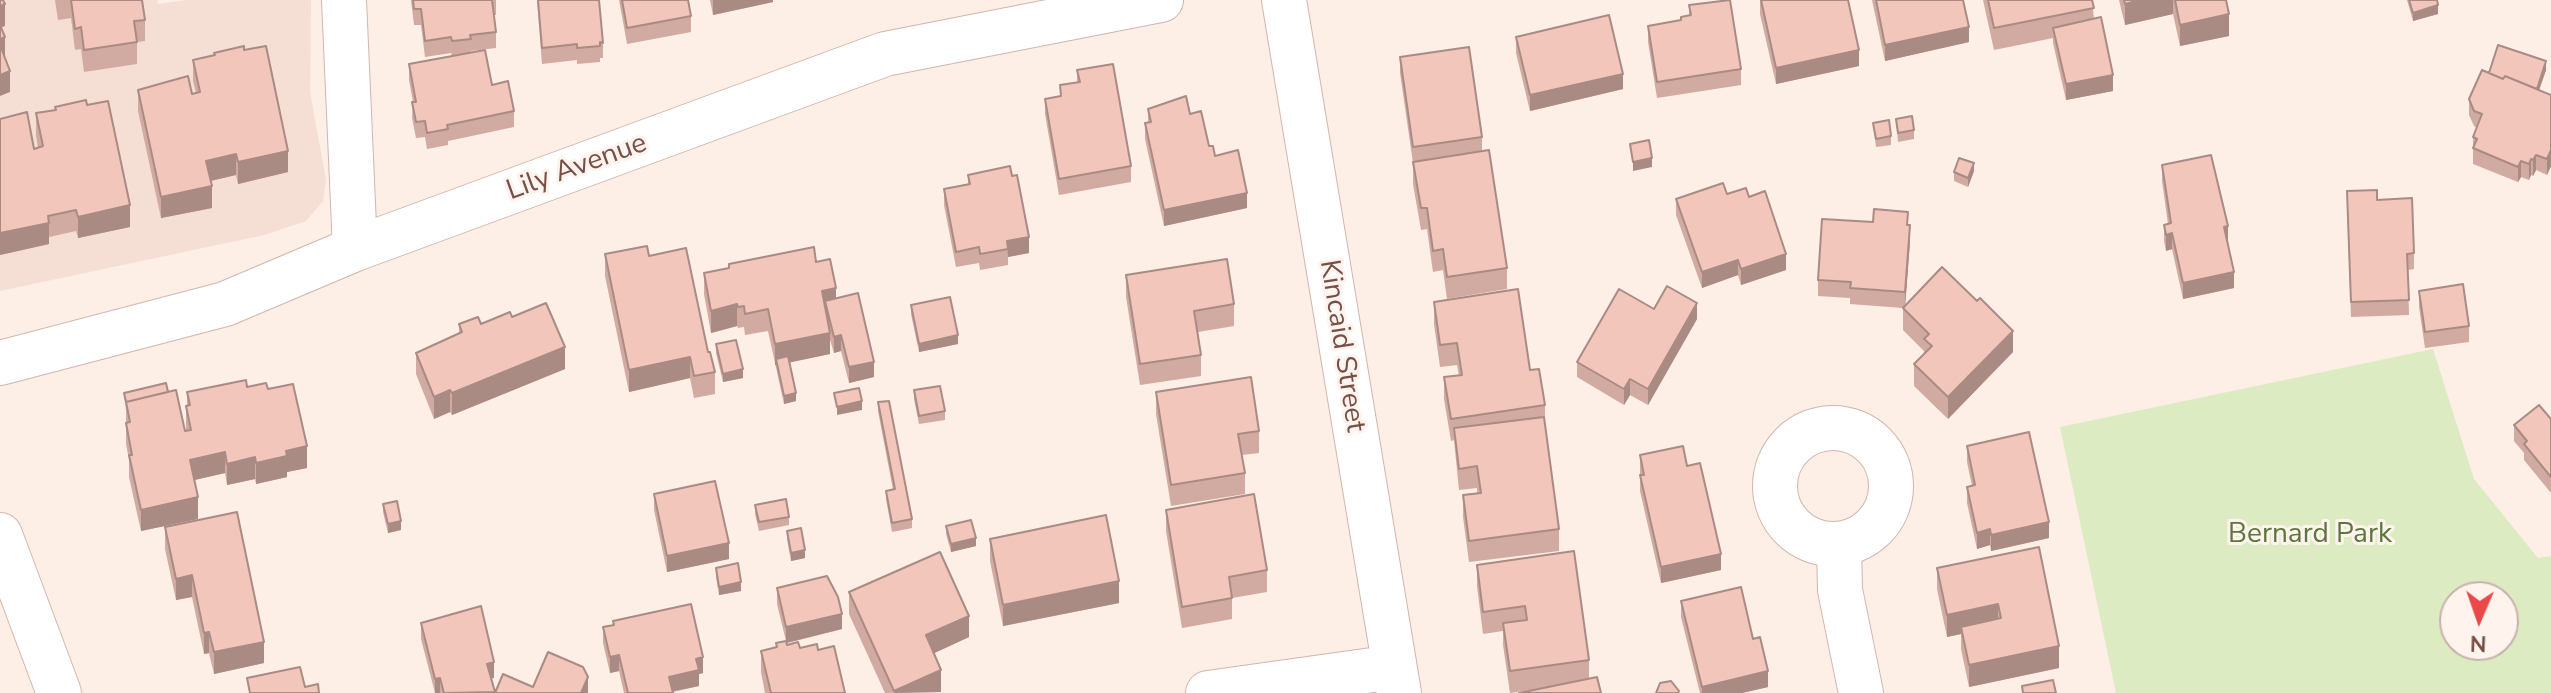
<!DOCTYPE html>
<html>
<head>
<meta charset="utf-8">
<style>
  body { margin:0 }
  #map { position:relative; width:2551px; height:693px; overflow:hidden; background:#fdeee6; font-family:"Nunito Sans",sans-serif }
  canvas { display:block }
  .north { position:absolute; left:2439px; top:581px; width:80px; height:80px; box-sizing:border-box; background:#fff3ed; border:2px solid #c9b1ab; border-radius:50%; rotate:182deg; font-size:22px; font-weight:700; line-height:32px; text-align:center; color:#774f49 }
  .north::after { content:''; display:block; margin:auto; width:28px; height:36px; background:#ea4849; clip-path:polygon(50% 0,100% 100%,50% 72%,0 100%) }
</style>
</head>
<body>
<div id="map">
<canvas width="2551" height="693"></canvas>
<div class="north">N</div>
</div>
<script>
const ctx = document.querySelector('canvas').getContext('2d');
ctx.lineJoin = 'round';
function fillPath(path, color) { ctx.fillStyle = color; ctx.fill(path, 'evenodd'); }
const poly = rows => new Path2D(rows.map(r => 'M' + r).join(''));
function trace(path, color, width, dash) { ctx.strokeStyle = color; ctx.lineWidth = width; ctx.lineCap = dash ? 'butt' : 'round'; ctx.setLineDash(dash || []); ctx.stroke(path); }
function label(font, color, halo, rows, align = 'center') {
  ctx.font = font + ' "Nunito Sans",sans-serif'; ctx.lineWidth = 6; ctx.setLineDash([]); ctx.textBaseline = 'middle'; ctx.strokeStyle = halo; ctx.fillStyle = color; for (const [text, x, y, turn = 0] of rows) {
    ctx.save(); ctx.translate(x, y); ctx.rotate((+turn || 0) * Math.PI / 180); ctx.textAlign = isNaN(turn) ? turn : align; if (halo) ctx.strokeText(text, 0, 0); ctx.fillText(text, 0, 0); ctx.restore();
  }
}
const residential = poly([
  [0,0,157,0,158,4,188,0,311,0,310,92,326,180,323,201,306,221,264,235,0,291]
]);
const green = poly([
  [2433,349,2474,479,2538,558,2551,556,2551,693,2116,693,2060,427],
  [2455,597,2503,597,2503,645,2455,645]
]);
const minor = poly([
  [344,0,355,249],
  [1284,0,1399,693],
  [0,363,225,304,355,249,885,54,1161,0],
  '1775 486a58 58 0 1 1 116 0a58 58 0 1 1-116 0Z',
  [1839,544,1840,590,1861,693],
  [1208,693,1394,667]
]);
const secondary = poly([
  [0,535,59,693]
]);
const wall = poly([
  [55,0,142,0,145,20,145,41,137,42,137,64,84,72,81,49,75,50,71,18,58,20],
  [411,0,496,0,496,15,494,15,496,32,496,48,471,51,471,52,492,85,514,111,514,127,448,141,448,145,427,149,425,137,416,138,412,118,413,102,409,80,409,64,452,56,451,53,425,57,421,25,414,25],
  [537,0,599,0,603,43,603,58,600,58,600,62,577,64,577,60,542,64],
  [619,0,688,0,691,16,691,32,627,44],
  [710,0,773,0,773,2,713,15],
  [1760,0,1859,66,1776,84,1760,14],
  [1872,0,1963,0,1969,42,1885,61],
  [1983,0,2092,0,2094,19,2113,91,2066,100,2053,43,2053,38,1994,50],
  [2119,0,2226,0,2229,36,2180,46,2173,14,2125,25],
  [2407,0,2437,0,2438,14,2413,21],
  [1689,5,1741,69,1741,85,1657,98,1648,42,1648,26,1681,21,1681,17,1689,16],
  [1516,37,1623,89,1530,111,1516,53],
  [214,53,288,172,238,184,236,175,210,181,212,208,161,218,138,111,138,90,192,94,196,93,193,81,193,60,214,55],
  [1400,57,1482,137,1482,151,1507,268,1507,289,1447,299,1443,270,1433,272,1427,229,1421,230,1413,184,1413,163,1400,73],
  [1077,70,1131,166,1131,182,1059,195,1045,114,1045,99,1060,96,1060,85,1077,82],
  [2546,70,2539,90,2551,95,2551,166,2547,175,2536,170,2533,176,2531,175,2529,180,2521,177,2518,182,2473,164,2473,137,2477,128,2474,126,2469,115,2469,99,2489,73],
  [87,105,130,227,78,238,76,231,49,237,49,244,0,255,0,119,34,149,38,148,36,135,36,113],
  [1148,109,1190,114,1247,208,1164,226,1145,139,1145,123,1148,123],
  [1896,119,1914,130,1914,139,1898,142],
  [1873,123,1891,136,1891,145,1876,147],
  [2162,165,2228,242,2234,288,2183,299,2172,249,2166,251,2164,241,2164,225,2168,224,2162,181],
  [1974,171,1968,187,1954,181,1954,172],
  [968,175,1029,253,1008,257,1008,265,980,270,979,263,956,267,944,205,944,189,968,184],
  [1727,194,1749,197,1786,270,1741,285,1738,275,1702,288,1676,215,1676,199],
  [2377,200,2414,253,2414,269,2408,270,2409,315,2351,317,2347,207],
  [1908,225,1910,241,1905,306,2013,352,1948,419,1914,386,1914,364,1924,354,1924,351,1903,330,1903,308,1850,304,1850,298,1818,296,1818,280],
  [605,254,708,352,715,372,715,394,694,398,690,378,629,392,605,276],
  [816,262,874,377,849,383,841,351,834,353,830,340,830,354,790,362,796,401,784,404,768,331,745,335,744,327,738,328,737,326,711,333,704,294,704,273,729,268,729,264],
  [1126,275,1234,304,1234,326,1198,332,1201,355,1201,376,1140,385,1126,297],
  [2419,291,2469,326,2469,342,2425,348,2419,307],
  [1434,302,1530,370,1545,405,1545,423,1559,529,1559,551,1469,562,1463,517,1463,495,1477,493,1477,488,1459,490,1454,440,1451,441,1444,399,1444,377,1459,376,1457,365,1440,367,1434,324],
  [911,305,958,344,919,352,911,314],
  [1654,309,1697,319,1648,405,1630,395,1624,405,1577,377,1577,362],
  [512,317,565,369,452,415,450,412,434,419,416,374,416,353,459,333,459,324,481,324],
  [716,344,743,378,723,382,716,353],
  [247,387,268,389,307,468,287,472,287,477,256,484,255,479,227,485,225,473,195,480,198,519,141,531,129,477,129,460,126,444,126,410,124,393,168,392,185,431,186,431,186,406,187,405,187,392],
  [914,390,945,411,945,420,919,424,914,399],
  [1156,392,1259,431,1259,453,1242,455,1245,473,1245,494,1171,506,1156,414],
  [878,402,912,519,912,528,892,532,886,499,886,491,893,490,878,411],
  [2551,419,2551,493,2524,460,2524,453,2514,441,2514,425],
  [1967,446,2049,538,1991,551,1990,545,1977,549,1967,503,1967,487,1972,486,1967,462],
  [1640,455,1687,466,1721,570,1661,583,1640,491],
  [654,494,729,559,667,572,654,510],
  [383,504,401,530,388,533,383,512],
  [755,505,789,517,789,525,759,531,755,514],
  [1166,510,1267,570,1267,592,1232,598,1232,619,1182,628,1166,531],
  [946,526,976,546,951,552,946,534],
  [165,527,264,663,214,674,209,653,204,654,192,597,176,600,165,549],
  [787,531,805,558,791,561,787,539],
  [990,539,1119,603,1003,626,990,561],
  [2039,547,2059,668,1969,687,1961,649,1961,634,1947,637,1937,589,1937,568],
  [1477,565,1589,660,1589,678,1545,688,1510,693,1503,645,1503,631,1483,634,1477,586],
  [716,568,741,591,719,595,716,577],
  [777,588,842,629,787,643,787,645,800,648,818,650,845,693,765,693,761,672,761,651,776,647,776,643,786,641,777,604],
  [849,592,969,637,934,653,941,692,885,693,849,614],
  [1681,601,1753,639,1768,687,1742,693,1700,693,1681,617],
  [613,621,703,673,699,674,699,686,673,692,673,693,624,693,619,671,610,673,603,643,603,627,613,625],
  [421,623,494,678,492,678,495,692,533,687,588,693,435,693,421,639]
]);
const shadedWall = poly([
  [713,0,773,0,773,2,713,15],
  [2140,0,2173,0,2173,14,2125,25,2125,4],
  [5,4,5,26,0,28,0,6],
  [2438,5,2438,14,2413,21,2413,13],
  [2229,14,2229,36,2180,46,2180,25],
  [1969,27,1969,42,1885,61,1885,45],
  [5,37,5,59,0,61,0,39],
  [1859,50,1859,66,1776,84,1776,68],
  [2546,61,2546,70,2536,99,2536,91],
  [10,71,10,92,0,96,0,75],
  [1623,74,1623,89,1530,111,1530,95],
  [2113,75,2113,91,2066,100,2066,84],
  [2551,150,2551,166,2547,175,2547,159],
  [288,151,288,172,238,184,238,162],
  [236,154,236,175,206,182,206,161],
  [2536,155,2536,170,2533,176,2533,160],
  [1652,158,1652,167,1633,171,1633,162],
  [2531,159,2531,175,2529,180,2529,164],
  [2521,161,2521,177,2518,182,2518,167],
  [1974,163,1974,171,1968,187,1968,178],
  [212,186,212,208,161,218,161,197],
  [1247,193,1247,208,1164,226,1164,210],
  [130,205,130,227,78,238,78,217],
  [49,223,49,244,0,255,0,233],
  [1910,225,1910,241,1905,308,1905,292],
  [2228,226,2228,242,2224,243,2224,227],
  [2172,233,2172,249,2166,251,2166,235],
  [1029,237,1029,253,1008,257,1007,241],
  [1786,254,1786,270,1741,285,1741,269],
  [1738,260,1738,275,1702,288,1702,272],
  [2234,272,2234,288,2183,299,2183,283],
  [836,288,836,310,825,301,825,312,822,291],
  [1697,303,1697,319,1648,405,1648,389],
  [737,304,737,326,711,333,711,311],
  [2013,331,2013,352,1948,419,1948,397],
  [830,333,830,354,778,365,776,359,776,365,775,365,775,344],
  [841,335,841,351,834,353,834,337],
  [958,335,958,344,919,352,919,344],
  [565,347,565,369,452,415,452,393],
  [690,357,690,378,629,392,629,370],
  [874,362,874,377,849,383,849,367],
  [743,369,743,378,723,382,723,374],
  [1630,379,1630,395,1624,405,1624,389],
  [450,390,450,412,434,419,434,397],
  [796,393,796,401,784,404,784,396],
  [862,401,862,410,837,415,837,407],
  [307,446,307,468,287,472,287,477,256,484,256,463,286,451],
  [225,452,225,473,190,481,190,460],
  [255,457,255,479,227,485,227,464],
  [198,497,198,519,141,531,141,510],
  [401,521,401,530,388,533,388,524],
  [2049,522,2049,538,1991,551,1991,535],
  [1990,529,1990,545,1977,549,1977,533],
  [976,538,976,546,951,552,951,544],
  [729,543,729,559,667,572,667,556],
  [805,550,805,558,791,561,791,553],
  [1721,554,1721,570,1661,583,1661,567],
  [192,575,192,597,176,600,176,579],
  [1119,581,1119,603,1003,626,1003,605],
  [741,582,741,591,719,595,719,587],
  [1998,604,1998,626,1961,627,1961,634,1947,637,1947,615],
  [842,614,842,629,786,643,786,627],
  [969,616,969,637,926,657,926,635],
  [209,632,209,653,204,654,204,633],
  [264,642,264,663,214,674,214,652],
  [2059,646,2059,668,1969,687,1969,665],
  [619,655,619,671,610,673,610,657],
  [703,657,703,673,699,674,699,686,669,692,669,677,696,659],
  [494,662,494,678,487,679,487,664],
  [941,670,941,692,894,693,894,691],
  [1768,671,1768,687,1742,693,1702,693,1702,687],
  [588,677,588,693,581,693],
  [440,678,440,693,435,693,435,679]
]);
const building = poly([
  [0,0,3,0,5,4,0,6,0,0],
  [71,0,142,0,145,20,134,21,137,42,84,50,81,27,75,29,71,0],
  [413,0,492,0,496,32,470,35,471,39,452,41,451,37,425,41,421,9,414,9,413,0],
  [538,0,599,0,603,43,600,42,600,46,577,48,577,44,542,48,538,0],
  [622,0,688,0,691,16,627,28,622,0],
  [1730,0,1741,69,1657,82,1648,26,1681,20,1681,17,1691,15,1689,5,1730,0],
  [1761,0,1848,0,1859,50,1776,68,1761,0],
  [1876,0,1963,0,1969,27,1885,45,1876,0],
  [1988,0,2092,0,2094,8,1994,28,1988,0],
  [2124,0,2140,0,2125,4,2124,0],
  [2175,0,2226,0,2229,14,2180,25,2175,0],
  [2409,0,2437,0,2438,5,2413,13,2409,0],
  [1609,15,1623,74,1530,95,1516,37,1609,15],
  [2101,17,2113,75,2066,84,2053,28,2101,17],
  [0,25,5,37,0,39,0,25],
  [0,45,10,71,0,75,0,45],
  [2498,45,2546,61,2537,89,2505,76,2503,79,2489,73,2498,45],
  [244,46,244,50,266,46,288,151,238,162,236,154,206,161,212,186,161,197,138,90,188,76,192,94,200,92,193,60,215,55,214,53,244,46],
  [1469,47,1482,137,1413,147,1400,57,1469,47],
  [485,50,492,85,508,81,514,111,447,125,448,129,427,133,425,121,416,122,412,102,416,102,409,64,485,50],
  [1113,64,1131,166,1059,179,1045,99,1061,96,1060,85,1080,82,1077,70,1113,64],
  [2482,70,2503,79,2505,76,2551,95,2551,150,2547,159,2536,155,2533,160,2531,159,2529,164,2521,161,2518,167,2473,148,2477,139,2473,137,2482,114,2474,111,2469,99,2482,70],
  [1186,96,1190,114,1201,111,1209,146,1213,146,1215,156,1238,150,1247,193,1164,210,1145,123,1151,122,1148,109,1186,96],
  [86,100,87,105,108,101,130,205,78,217,76,210,48,216,49,223,0,233,0,119,27,112,34,149,43,146,36,113,56,110,55,107,86,100],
  [1912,116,1914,130,1898,133,1896,119,1912,116],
  [1889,120,1891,136,1876,139,1873,123,1889,120],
  [1649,140,1652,158,1633,162,1630,144,1649,140],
  [1489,150,1507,268,1447,277,1443,249,1433,251,1427,208,1421,208,1413,162,1489,150],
  [2211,155,2228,226,2224,227,2234,272,2183,283,2172,233,2166,235,2164,225,2171,223,2162,165,2211,155],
  [1959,158,1974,163,1968,178,1954,172,1959,158],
  [1010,166,1012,176,1017,175,1029,237,1007,241,1008,249,980,254,979,247,956,252,944,189,970,184,968,175,1010,166],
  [1723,183,1727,194,1746,188,1749,197,1765,191,1786,254,1741,269,1738,260,1702,272,1676,199,1723,183],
  [2377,190,2377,200,2412,198,2414,253,2407,254,2409,300,2351,302,2347,191,2377,190],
  [1874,209,1908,212,1907,225,1910,225,1905,292,1850,288,1851,282,1818,280,1822,219,1873,222,1874,209],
  [647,246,649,256,686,248,708,352,710,352,715,372,694,376,690,357,629,370,605,254,647,246],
  [814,247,816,262,830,259,836,288,822,291,830,333,775,344,768,309,745,314,744,306,738,307,737,304,711,311,704,273,729,268,729,264,814,247],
  [1227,259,1234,304,1194,311,1201,355,1140,364,1126,275,1227,259],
  [1942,267,1977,301,1980,298,2013,331,1948,397,1914,364,1932,346,1924,339,1929,334,1903,308,1942,267],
  [2463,284,2469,326,2425,332,2419,291,2463,284],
  [1667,286,1697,303,1648,389,1630,379,1624,389,1577,362,1619,289,1654,309,1667,286],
  [1518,289,1530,370,1539,369,1545,405,1451,419,1444,377,1462,375,1457,343,1440,345,1434,302,1518,289],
  [858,293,874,362,849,367,841,335,834,337,825,301,858,293],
  [950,297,958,335,919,344,911,305,950,297],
  [546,303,565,347,452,393,450,390,434,397,416,353,462,332,459,324,478,317,481,324,510,312,512,317,546,303],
  [736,340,743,369,723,374,716,344,736,340],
  [788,356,796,393,784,396,776,359,788,356],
  [1251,377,1259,431,1238,434,1245,473,1171,485,1156,392,1251,377],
  [246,380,247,387,266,383,268,389,293,384,307,446,286,451,287,456,256,463,255,457,227,464,225,452,190,460,198,497,141,510,129,455,132,455,126,423,130,422,126,402,176,390,185,431,191,430,186,406,190,405,187,392,246,380],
  [166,383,168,392,126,402,124,393,166,383],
  [940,386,945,411,919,416,914,390,940,386],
  [859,388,862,401,837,407,834,393,859,388],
  [889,401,912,519,892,523,886,491,895,489,878,402,889,401],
  [2539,405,2551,419,2551,477,2524,444,2527,441,2514,425,2539,405],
  [1544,417,1559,529,1469,541,1463,495,1481,493,1477,466,1459,469,1454,428,1544,417],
  [2029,432,2049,522,1991,535,1990,529,1977,533,1967,487,1975,485,1967,446,2029,432],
  [1683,446,1687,466,1700,463,1721,554,1661,567,1640,475,1644,475,1640,455,1683,446],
  [715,481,729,543,667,556,654,494,715,481],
  [1254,494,1267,570,1229,577,1232,598,1182,607,1166,510,1254,494],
  [786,499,789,517,759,522,755,505,786,499],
  [397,501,401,521,388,524,383,504,397,501],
  [237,512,264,642,214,652,209,632,204,633,192,575,176,579,165,527,237,512],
  [1106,515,1119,581,1003,605,990,539,1106,515],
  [971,520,976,538,951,544,946,526,971,520],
  [801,528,805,550,791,553,787,531,801,528],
  [2039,547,2059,646,1969,665,1961,627,2001,618,1998,604,1947,615,1937,568,2039,547],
  [1574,551,1589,660,1510,671,1503,623,1527,620,1525,606,1483,612,1477,565,1574,551],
  [940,552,969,616,926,635,941,670,894,691,849,592,940,552],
  [738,563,741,582,719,587,716,568,738,563],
  [827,576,838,597,842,614,786,627,777,588,827,576],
  [1741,587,1753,639,1760,637,1768,671,1702,687,1681,601,1741,587],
  [691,604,703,657,696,659,699,670,669,677,673,693,628,693,619,655,610,657,603,627,614,625,613,621,691,604],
  [481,606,494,662,487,664,495,692,444,693,440,678,435,679,421,623,481,606],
  [786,641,787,645,798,642,800,648,817,644,818,650,834,646,845,693,771,693,761,651,777,647,776,643,786,641],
  [548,652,583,667,588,677,581,693,495,693,503,674,533,687,548,652],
  [300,667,305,687,318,684,319,693,250,693,247,678,300,667],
  [1597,677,1601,693,1519,693,1597,677],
  [2053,680,2056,693,2023,693,2022,686,2053,680],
  [1671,681,1679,691,1678,693,1656,693,1660,683,1671,681]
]);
const streetNames = [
  ["Lily Avenue",577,168,-20],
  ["Kincaid Street",1341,346,81]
];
const parkNames = [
  ["Bernard Park",2310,535]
];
fillPath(residential, '#f5ded4');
fillPath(green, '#ddebc3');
trace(minor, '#d1b6ad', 46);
trace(secondary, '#d7b6ad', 46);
trace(minor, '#fff', 44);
trace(secondary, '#fff', 44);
fillPath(wall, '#d1aaa2');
fillPath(shadedWall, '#aa8b84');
fillPath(building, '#f3c6bc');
trace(building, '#aa8b84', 2);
label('28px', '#774f49', '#fff3ed', streetNames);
label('28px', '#5c773e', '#fff3ed', parkNames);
</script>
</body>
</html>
